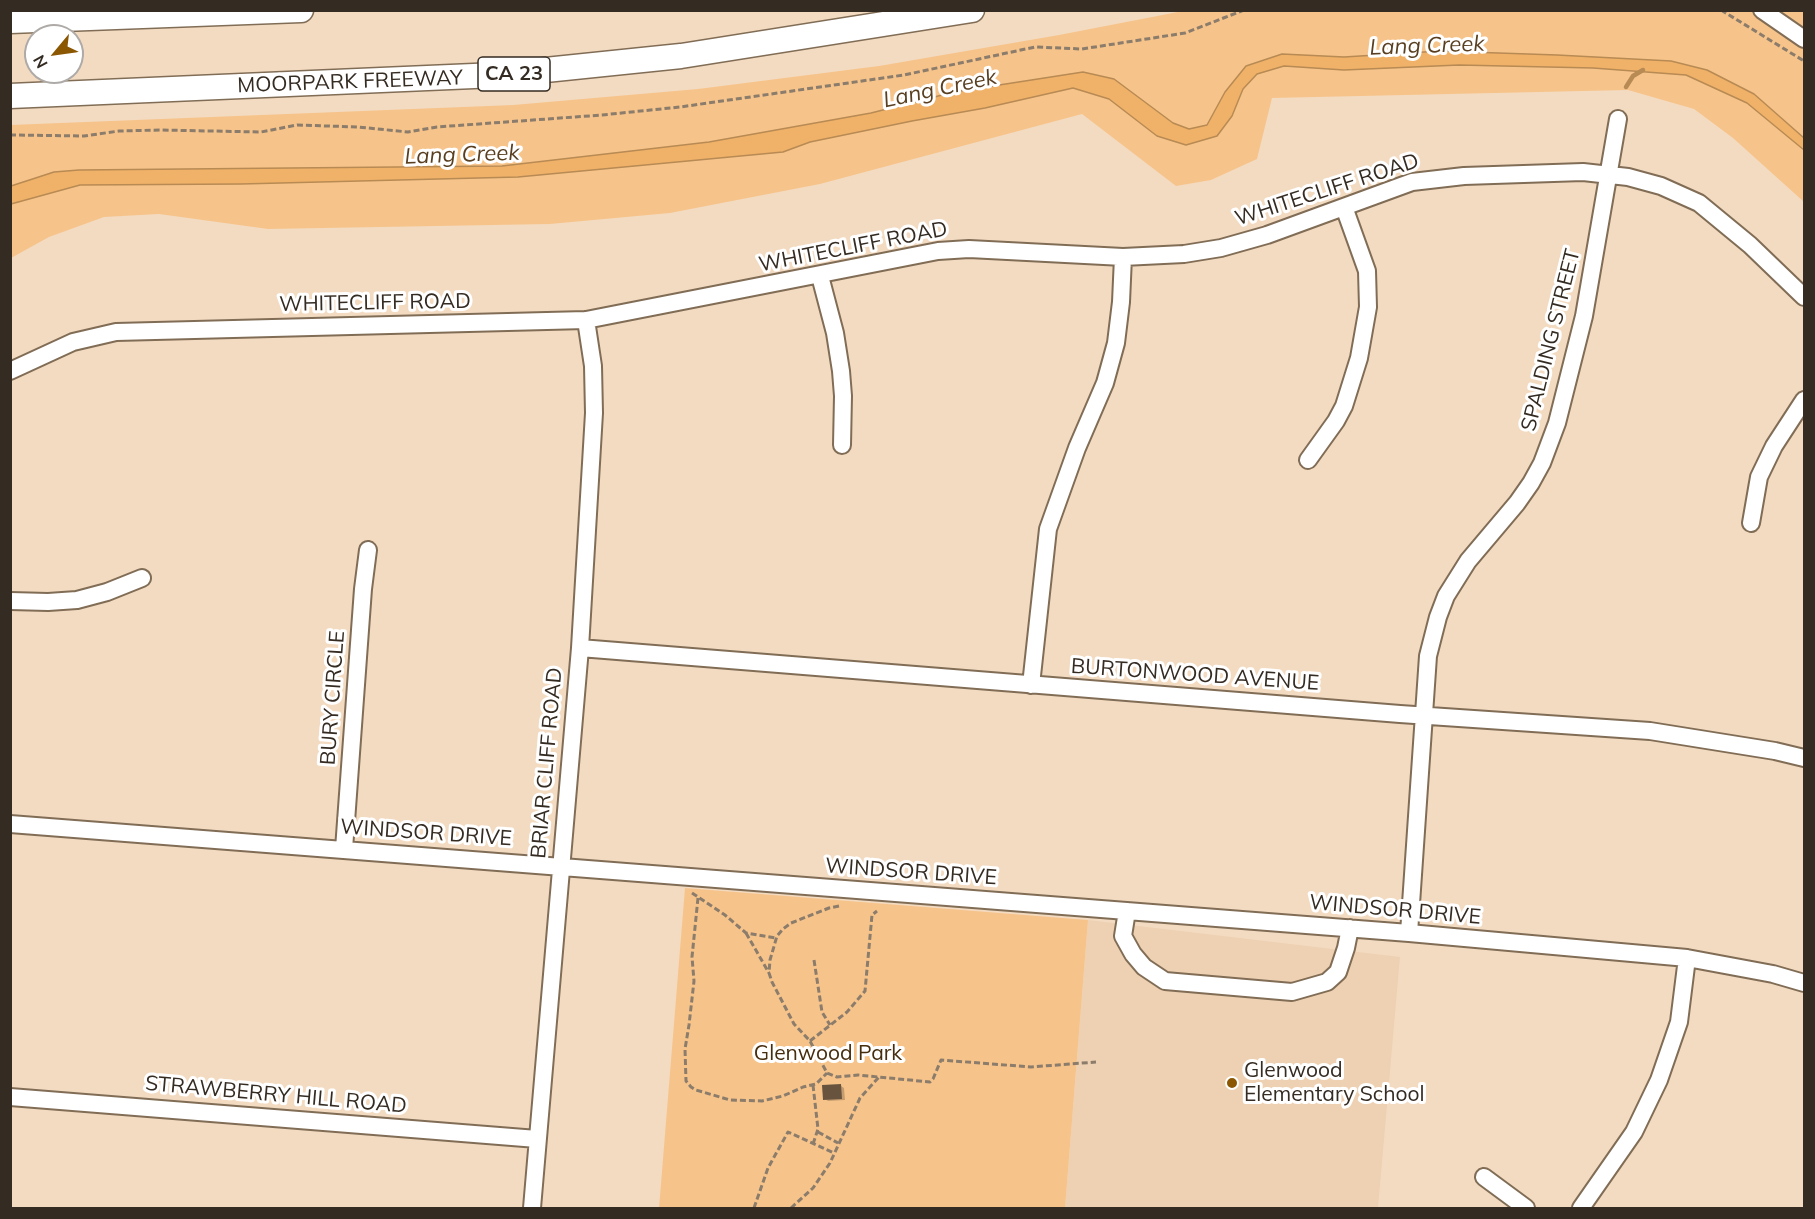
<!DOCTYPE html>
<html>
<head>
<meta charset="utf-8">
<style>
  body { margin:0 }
  #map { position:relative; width:1815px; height:1219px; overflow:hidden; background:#f3dbc2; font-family:Mulish,sans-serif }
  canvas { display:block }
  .frame { position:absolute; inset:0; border:12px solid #342b22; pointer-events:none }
  .north { position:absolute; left:24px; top:24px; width:60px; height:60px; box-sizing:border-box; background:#fff; border:2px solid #aeaaa7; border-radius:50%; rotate:241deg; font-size:16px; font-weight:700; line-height:24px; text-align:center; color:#342b22 }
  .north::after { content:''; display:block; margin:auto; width:21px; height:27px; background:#8b5703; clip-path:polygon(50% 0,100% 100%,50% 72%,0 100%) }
</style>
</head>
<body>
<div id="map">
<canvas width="1815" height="1219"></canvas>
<div class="frame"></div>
<div class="north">N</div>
</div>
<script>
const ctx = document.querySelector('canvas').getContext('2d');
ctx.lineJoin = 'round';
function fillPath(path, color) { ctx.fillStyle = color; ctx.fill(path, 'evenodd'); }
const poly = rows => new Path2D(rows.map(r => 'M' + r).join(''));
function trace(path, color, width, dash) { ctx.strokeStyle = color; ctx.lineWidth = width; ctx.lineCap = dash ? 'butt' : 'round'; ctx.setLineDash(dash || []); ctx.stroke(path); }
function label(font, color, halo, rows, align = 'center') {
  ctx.font = font + ' Mulish,sans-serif'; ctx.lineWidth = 6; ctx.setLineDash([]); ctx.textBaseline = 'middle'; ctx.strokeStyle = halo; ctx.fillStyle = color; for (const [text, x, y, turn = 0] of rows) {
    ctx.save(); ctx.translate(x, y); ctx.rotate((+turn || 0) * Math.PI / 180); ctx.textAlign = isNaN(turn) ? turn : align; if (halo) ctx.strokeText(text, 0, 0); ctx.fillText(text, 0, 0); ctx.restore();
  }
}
const built = poly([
  [1088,920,1400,957,1378,1208,1065,1208]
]);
const green = poly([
  [1183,11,1804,11,1804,202,1733,138,1694,109,1628,90,1272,98,1257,159,1211,180,1176,186,1082,114,820,184,670,213,550,224,268,229,159,214,104,217,49,237,11,258,10,125,513,105,698,89,879,66,1059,35],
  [685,888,1088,920,1065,1208,659,1208]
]);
const water = poly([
  [1440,51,1557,55,1671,61,1707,70,1754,94,1804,138,1804,150,1747,103,1686,75,1593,68,1459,65,1344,70,1284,66,1257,74,1243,89,1232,116,1217,136,1186,145,1157,136,1109,99,1073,88,985,108,912,121,810,142,783,152,518,177,241,184,80,185,11,204,11,186,54,172,79,170,502,166,709,142,871,113,954,92,1083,72,1114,79,1173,123,1189,129,1207,125,1225,92,1246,66,1282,54,1344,57,1440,51]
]);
const shadow = poly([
  [841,1086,844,1088,845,1100,828,1101,825,1099]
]);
const stream = poly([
  [1626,87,1633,76,1643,70]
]);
const building = poly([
  [841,1084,842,1099,823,1100,822,1085]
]);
const path = poly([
  [1721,10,1804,61],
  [10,135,84,136,119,131,160,130,261,132,297,125,358,127,408,132,437,127,602,115,680,107,904,75,1035,47,1082,49,1185,33,1244,10],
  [692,893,725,915,746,933,776,938],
  [698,898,692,957,694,981,689,1025,685,1049,686,1081,691,1087,696,1090,730,1100,762,1101,783,1096,803,1087,816,1084,827,1073],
  [839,906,829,908,791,923,783,929,777,936,770,960,769,973,772,982,794,1024,810,1041,827,1073,837,1077,858,1075,930,1082,933,1079,941,1060,1031,1067,1096,1062],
  [746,933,769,973],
  [814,960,822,1012,830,1025],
  [810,1041,847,1012,865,991,872,915,877,911],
  [813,1085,818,1129,813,1144],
  [818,1132,838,1143],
  [754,1208,768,1168,788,1132,834,1153],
  [791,1208,813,1188,830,1163,860,1098,879,1077]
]);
const minor = poly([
  [1762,10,1804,39],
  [820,276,835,333,841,371,843,396,842,445],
  [10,371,73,342,116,332,586,320,938,251,969,249,1123,257,1184,254,1221,248,1267,235,1412,182,1464,176,1583,172,1628,177,1661,186,1699,203,1750,245,1804,297],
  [1308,460,1336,421,1344,406,1359,358,1368,307,1367,271,1344,207],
  [1751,523,1759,477,1774,446,1804,400],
  [10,601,48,602,77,600,107,592,142,578],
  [580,648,1400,714,1650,731,1775,751,1804,758],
  [1031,685,1048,529,1077,448,1105,383,1116,343,1121,302,1123,257],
  [10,824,1409,933,1687,958,1773,974,1804,983],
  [344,849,363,589,368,550],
  [1127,911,1123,936,1133,954,1144,967,1165,981,1292,992,1327,982,1338,972,1346,948,1350,928],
  [1409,933,1428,656,1438,617,1446,596,1468,561,1517,503,1531,483,1542,463,1557,423,1584,316,1618,119],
  [10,1097,537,1139],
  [1484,1177,1526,1208],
  [532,1208,580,648,594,413,593,366,586,320],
  [1581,1208,1634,1132,1659,1080,1679,1022,1687,958]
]);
const highway = poly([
  [10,21,301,10],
  [10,96,497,75,681,56,972,10]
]);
const markers = [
  [1232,1083,6,"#8b5703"]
];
const shields = [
  [514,74,72]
];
const shieldNames = [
  ["CA 23",514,74]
];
const streetNames = [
  ["MOORPARK FREEWAY",350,82,-2],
  ["WHITECLIFF ROAD",1327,190,-18],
  ["WHITECLIFF ROAD",853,247,-11],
  ["WHITECLIFF ROAD",375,303,-1],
  ["SPALDING STREET",1551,340,-76],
  ["BURTONWOOD AVENUE",1195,675,4],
  ["BURY CIRCLE",333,698,-86],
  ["BRIAR CLIFF ROAD",547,763,-85],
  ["WINDSOR DRIVE",426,833,4],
  ["WINDSOR DRIVE",911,872,4],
  ["WINDSOR DRIVE",1395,910,5],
  ["STRAWBERRY HILL ROAD",276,1095,5]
];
const parkNames = [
  ["Glenwood Park",828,1054]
];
const poiNames = [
  ["Glenwood",1244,1071],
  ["Elementary School",1244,1095]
];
const waterNames = [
  ["Lang Creek",1427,46,-2],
  ["Lang Creek",940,89,-12],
  ["Lang Creek",462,155,-2]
];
fillPath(built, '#eed1b2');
fillPath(green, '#f6c48b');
fillPath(water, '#f0b269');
trace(water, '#b88a54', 1.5);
fillPath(shadow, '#0003');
trace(stream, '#b88a54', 4.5);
fillPath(building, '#68543e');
trace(minor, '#816d56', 20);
trace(highway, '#816d56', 27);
trace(path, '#8b7c6b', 3, [6, 3]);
trace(minor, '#fff', 16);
trace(highway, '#fff', 24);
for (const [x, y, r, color] of markers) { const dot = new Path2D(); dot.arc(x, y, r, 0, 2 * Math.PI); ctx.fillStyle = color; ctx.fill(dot); trace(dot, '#fff', 2); }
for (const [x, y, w] of shields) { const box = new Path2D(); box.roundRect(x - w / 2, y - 17, w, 34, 4.5); ctx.fillStyle = '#fff'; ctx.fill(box); trace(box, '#342b22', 1.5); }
label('bold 20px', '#342b22', null, shieldNames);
label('21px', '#342b22', '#fff', streetNames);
label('21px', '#462d0d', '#fff', parkNames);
label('21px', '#342b22', '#fff', poiNames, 'left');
label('italic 22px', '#593f20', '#fff', waterNames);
</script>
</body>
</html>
